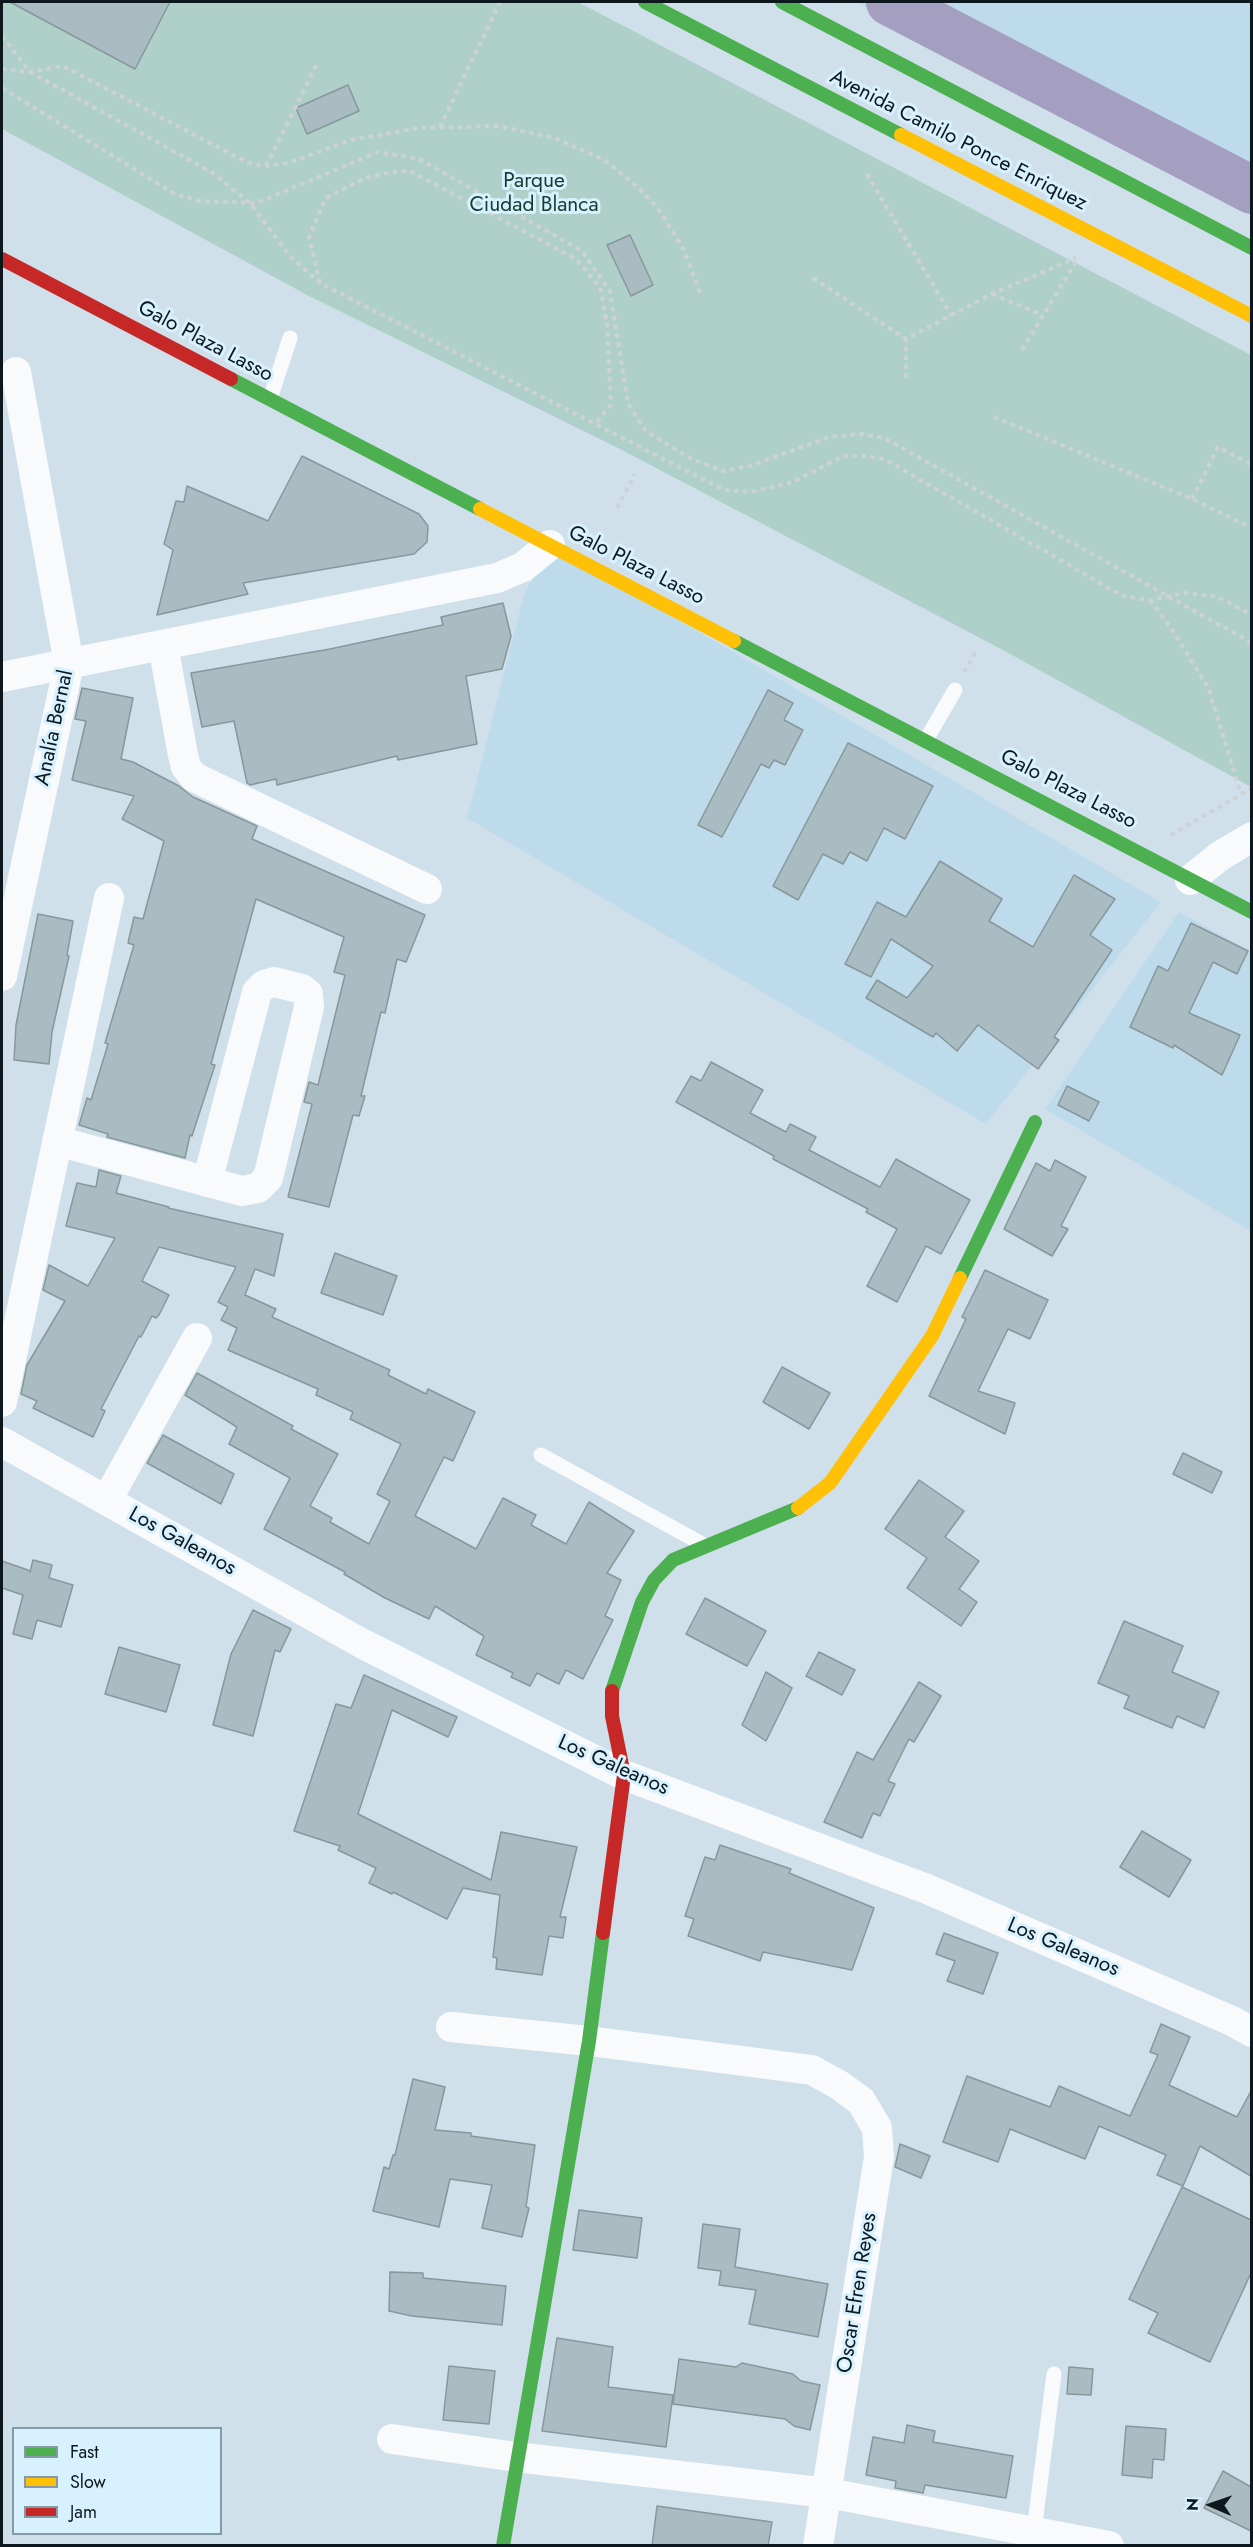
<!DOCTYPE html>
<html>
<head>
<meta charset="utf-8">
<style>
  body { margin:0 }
  #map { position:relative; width:1253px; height:2547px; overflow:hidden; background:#cfe0eb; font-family:Jost,sans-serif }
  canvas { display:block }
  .frame { position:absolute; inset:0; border:3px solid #0c181e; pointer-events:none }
  .legend { position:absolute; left:12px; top:2427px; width:210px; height:108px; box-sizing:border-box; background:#d7f1ff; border:2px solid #869aa5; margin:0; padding:8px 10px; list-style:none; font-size:18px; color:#0c181e }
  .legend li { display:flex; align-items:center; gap:12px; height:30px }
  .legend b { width:30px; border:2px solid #869aa5 }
  .north { position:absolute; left:1181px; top:2475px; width:60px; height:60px; -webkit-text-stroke:4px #d7f1ff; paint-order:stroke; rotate:272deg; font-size:16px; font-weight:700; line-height:24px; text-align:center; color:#0c181e }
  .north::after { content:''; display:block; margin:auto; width:21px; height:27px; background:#0c181e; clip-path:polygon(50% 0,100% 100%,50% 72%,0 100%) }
</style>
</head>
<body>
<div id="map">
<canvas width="1253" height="2547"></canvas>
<div class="frame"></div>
<ul class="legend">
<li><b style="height:8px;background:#4caf50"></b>Fast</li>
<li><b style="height:8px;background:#ffc107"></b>Slow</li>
<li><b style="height:8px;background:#c62828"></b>Jam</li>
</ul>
<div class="north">N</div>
</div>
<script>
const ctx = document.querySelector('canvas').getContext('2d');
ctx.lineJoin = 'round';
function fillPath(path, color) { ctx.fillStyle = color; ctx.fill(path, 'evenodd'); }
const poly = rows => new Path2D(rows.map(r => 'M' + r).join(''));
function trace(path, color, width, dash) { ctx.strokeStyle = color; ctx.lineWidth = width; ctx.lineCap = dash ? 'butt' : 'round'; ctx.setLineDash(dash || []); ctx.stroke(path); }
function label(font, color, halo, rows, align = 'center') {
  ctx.font = font + ' Jost,sans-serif'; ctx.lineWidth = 6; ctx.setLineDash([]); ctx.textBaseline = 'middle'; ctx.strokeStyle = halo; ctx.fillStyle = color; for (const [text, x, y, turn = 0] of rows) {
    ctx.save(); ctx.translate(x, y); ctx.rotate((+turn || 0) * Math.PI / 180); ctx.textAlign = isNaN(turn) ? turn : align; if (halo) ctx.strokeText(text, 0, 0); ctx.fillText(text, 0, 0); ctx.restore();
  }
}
const built = poly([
  [856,2,1251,2,1251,212],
  [550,545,1161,902,986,1124,467,818,524,595],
  [1179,912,1251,951,1251,1231,1045,1109]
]);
const green = poly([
  [2,2,578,2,1251,355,1251,787,1001,649,618,448,307,295,2,129]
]);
const river = poly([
  [890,2,1252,190]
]);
const building = poly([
  [10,2,170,2,135,69,10,2],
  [348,85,359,111,307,134,296,108,348,85],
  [630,235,653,285,631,296,607,245,630,235],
  [302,456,419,514,428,526,427,542,414,554,243,583,248,594,157,615,173,550,164,544,176,501,184,502,187,486,268,521,302,456],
  [503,603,511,636,502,669,466,676,477,744,398,760,397,756,277,785,276,779,250,785,247,783,234,721,202,727,191,673,330,649,443,625,441,617,503,603],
  [82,688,133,698,121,759,133,762,179,786,193,797,257,826,252,839,425,915,406,962,397,959,385,1013,381,1012,375,1037,361,1096,365,1096,359,1116,353,1115,329,1207,288,1197,312,1104,304,1102,309,1082,318,1085,345,975,334,972,344,937,256,899,211,1064,215,1065,192,1136,190,1135,185,1158,107,1137,108,1134,79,1125,87,1098,91,1100,108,1044,105,1043,134,945,128,943,134,917,143,919,164,841,122,819,134,796,72,780,86,721,75,719,82,688],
  [768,690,793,703,784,720,803,730,785,765,774,760,769,768,761,764,722,837,698,825,768,690],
  [848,743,933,786,905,839,884,828,867,861,850,852,843,864,823,854,798,900,773,886,848,743],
  [940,861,1002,899,989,921,1033,947,1074,875,1115,899,1090,935,1112,950,1054,1037,1059,1040,1038,1069,978,1025,957,1051,936,1033,933,1037,866,998,877,980,907,998,933,966,891,939,871,977,845,964,877,902,906,917,940,861],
  [38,914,73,921,67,955,69,956,52,1032,49,1064,14,1060,16,1025,38,914],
  [1191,923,1248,951,1237,974,1213,962,1189,1013,1240,1035,1222,1075,1174,1045,1173,1048,1130,1027,1158,966,1168,971,1191,923],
  [711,1062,763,1090,750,1113,786,1132,790,1124,816,1137,809,1150,880,1187,896,1159,970,1200,941,1254,926,1246,897,1302,867,1286,897,1229,866,1212,868,1209,773,1159,774,1156,676,1102,691,1076,701,1081,711,1062],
  [1067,1086,1099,1102,1089,1121,1058,1105,1067,1086],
  [1055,1160,1086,1177,1061,1226,1068,1229,1052,1256,1004,1229,1036,1163,1050,1171,1055,1160],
  [99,1170,121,1176,116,1193,169,1207,168,1208,283,1234,274,1276,255,1269,245,1295,276,1309,272,1317,390,1370,388,1375,426,1394,428,1389,475,1412,453,1461,444,1457,415,1516,476,1549,503,1498,536,1515,531,1525,566,1544,589,1502,634,1531,607,1573,621,1580,605,1616,613,1620,583,1679,566,1670,559,1684,537,1673,530,1686,511,1677,513,1673,476,1655,484,1636,435,1606,429,1619,385,1598,344,1574,345,1572,264,1529,290,1478,229,1444,237,1427,185,1395,197,1373,293,1426,291,1429,338,1454,310,1506,332,1518,330,1522,369,1544,390,1501,377,1494,401,1444,350,1419,353,1412,316,1395,318,1389,228,1350,237,1328,221,1320,228,1307,218,1302,236,1267,159,1247,142,1281,169,1295,159,1315,156,1318,152,1316,141,1337,139,1336,101,1409,105,1411,93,1437,33,1408,37,1401,21,1394,27,1365,65,1301,43,1290,49,1265,88,1286,115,1238,66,1226,77,1183,96,1187,99,1170],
  [335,1253,397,1276,383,1315,321,1293,335,1253],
  [985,1270,1048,1300,1030,1339,1008,1329,978,1391,1015,1403,1005,1434,929,1396,966,1319,962,1317,985,1270],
  [782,1367,830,1393,809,1429,763,1402,782,1367],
  [163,1435,234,1474,221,1504,147,1463,163,1435],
  [1183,1453,1222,1472,1212,1493,1173,1474,1183,1453],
  [919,1480,964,1511,945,1537,979,1561,959,1589,977,1602,961,1626,907,1588,927,1558,885,1529,919,1480],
  [33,1560,52,1565,49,1578,73,1585,61,1627,37,1620,32,1639,13,1634,23,1595,2,1588,2,1561,28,1570,30,1572,33,1560],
  [705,1598,766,1631,747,1666,686,1634,705,1598],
  [253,1610,291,1629,280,1652,275,1650,253,1736,213,1725,231,1654,253,1610],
  [1124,1621,1183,1646,1172,1672,1219,1692,1204,1728,1177,1716,1172,1728,1124,1708,1129,1696,1098,1683,1124,1621],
  [119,1647,180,1665,166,1712,105,1694,119,1647],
  [819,1652,855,1670,842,1695,806,1676,819,1652],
  [766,1672,792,1688,766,1741,742,1725,766,1672],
  [364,1675,457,1717,448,1737,392,1710,358,1814,491,1880,501,1832,577,1847,560,1917,566,1917,563,1938,549,1936,542,1975,496,1969,497,1958,493,1957,500,1895,463,1888,447,1919,393,1892,392,1894,369,1883,376,1868,338,1850,340,1846,294,1831,336,1704,351,1708,364,1675],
  [919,1682,941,1696,914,1742,909,1739,888,1781,895,1784,880,1816,873,1813,862,1838,824,1822,857,1752,873,1760,919,1682],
  [1142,1831,1191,1860,1169,1897,1120,1867,1142,1831],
  [720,1845,791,1869,789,1873,874,1908,852,1970,763,1952,760,1961,688,1936,694,1919,685,1916,705,1857,715,1860,720,1845],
  [944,1933,998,1953,983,1994,947,1981,955,1961,936,1954,944,1933],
  [1161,2024,1190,2037,1169,2085,1237,2117,1251,2091,1251,2176,1200,2146,1183,2186,1157,2175,1166,2155,1099,2126,1085,2159,1010,2129,998,2162,943,2142,967,2076,1050,2107,1059,2086,1130,2116,1158,2055,1150,2052,1161,2024],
  [413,2079,445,2087,435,2130,471,2133,471,2136,535,2145,526,2207,529,2208,522,2237,482,2228,492,2185,450,2179,439,2227,373,2211,384,2167,389,2169,393,2155,395,2155,413,2079],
  [900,2144,930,2156,921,2178,895,2167,900,2144],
  [1182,2187,1251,2220,1251,2273,1210,2362,1148,2333,1158,2313,1129,2299,1182,2187],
  [579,2210,642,2218,637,2258,573,2250,579,2210],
  [703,2224,740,2229,735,2267,828,2284,818,2337,749,2324,756,2290,719,2285,721,2271,698,2268,703,2224],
  [390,2272,423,2273,423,2278,506,2286,502,2325,412,2316,389,2311,390,2272],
  [557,2338,613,2347,608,2387,673,2395,666,2447,542,2431,557,2338],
  [679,2359,736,2367,742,2363,793,2374,801,2381,820,2385,810,2430,794,2426,785,2419,673,2404,679,2359],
  [449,2366,495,2371,489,2424,443,2420,449,2366],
  [1069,2367,1093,2369,1091,2395,1067,2394,1069,2367],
  [907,2425,935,2431,933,2442,1013,2456,1006,2498,925,2485,923,2493,895,2488,896,2481,866,2475,873,2437,904,2443,907,2425],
  [1126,2426,1166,2429,1164,2460,1153,2459,1152,2478,1122,2475,1126,2426],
  [1223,2471,1251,2487,1251,2531,1204,2508,1223,2471],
  [657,2506,772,2522,768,2546,652,2546,657,2506]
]);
const path = poly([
  [2,36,30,72,213,173,250,203,289,255,320,283,724,490,751,492,793,482,843,456,864,456,884,459,1123,596,1150,600,1185,593,1218,597,1252,615],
  [2,69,30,72,63,66,248,163,265,166,288,163,351,140,419,128,498,126,555,138,604,160,638,187,657,207,683,248,701,295],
  [2,88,175,194,199,201,257,203,378,152,419,159,582,251,610,291,628,404,646,431,691,459,724,471,753,465,829,437,861,434,884,438,1252,643],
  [440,127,500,2],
  [266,166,317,64],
  [867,174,951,315],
  [813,278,906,339],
  [320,283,309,237,326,198,365,178,392,172,410,171,576,259,600,287,607,324,611,404,594,426],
  [992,294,1042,315],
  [1022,350,1078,258],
  [906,378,906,339,992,294,1076,258],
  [994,417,1192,499,1252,528],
  [1192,499,1218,447,1252,465],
  [617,508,635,474],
  [1150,600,1171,628,1208,687,1241,794],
  [964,672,976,652],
  [1171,835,1252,788]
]);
const lane = poly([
  [270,399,290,338],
  [926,740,955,690],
  [541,1455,704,1545],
  [1034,2531,1054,2374]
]);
const street = poly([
  [163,645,183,755,186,767,194,777,427,889],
  [2,677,497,578,523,567,550,545],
  [1190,880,1220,856,1252,837],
  [2,976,69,664,16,372],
  [57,1141,242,1191,258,1188,268,1178,309,1007,308,994,302,989,274,982,264,985,257,992,207,1182],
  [2,1402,109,898],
  [2,1442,363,1644,624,1775,927,1889,1232,2021,1252,2032],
  [107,1500,197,1338],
  [451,2027,589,2041,812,2070,839,2085,861,2101,877,2128,879,2157,818,2546],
  [392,2439,516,2457,828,2493,1109,2546]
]);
const fast = poly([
  [645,2,901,135],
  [782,2,1252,248],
  [231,379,480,509],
  [734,641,1252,912],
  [960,1278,1035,1122],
  [612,1691,642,1602,654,1580,673,1560,798,1508],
  [503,2546,589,2041,603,1933]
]);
const slow = poly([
  [901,135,1252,316],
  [480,509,734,641],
  [798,1508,830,1483,932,1336,960,1278]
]);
const jam = poly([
  [2,259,231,379],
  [603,1933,624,1775,612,1716,612,1691]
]);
const streetNames = [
  ["Avenida Camilo Ponce Enriquez",958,141,27],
  ["Galo Plaza Lasso",205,342,28],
  ["Galo Plaza Lasso",636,566,27],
  ["Analía Bernal",55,728,-78],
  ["Galo Plaza Lasso",1068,790,27],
  ["Los Galeanos",182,1542,29],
  ["Los Galeanos",613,1766,24],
  ["Los Galeanos",1063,1948,23],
  ["Oscar Efren Reyes",858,2293,-81]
];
const parkNames = [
  ["Parque",534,182],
  ["Ciudad Blanca",534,206]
];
fillPath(built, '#bedbec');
fillPath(green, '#afd0c9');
trace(river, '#a49fc0', 48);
fillPath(building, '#a8bcc2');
trace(building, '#88979c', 1.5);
trace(path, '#cdd2d5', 4, [4.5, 4.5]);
trace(lane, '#f8fafc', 15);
trace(street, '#f8fafc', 30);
trace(fast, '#4caf50', 14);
trace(slow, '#ffc107', 14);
trace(jam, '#c62828', 14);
label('21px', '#0c181e', '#d7f1ff', streetNames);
label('21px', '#123d2c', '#d7f1ff', parkNames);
</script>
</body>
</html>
